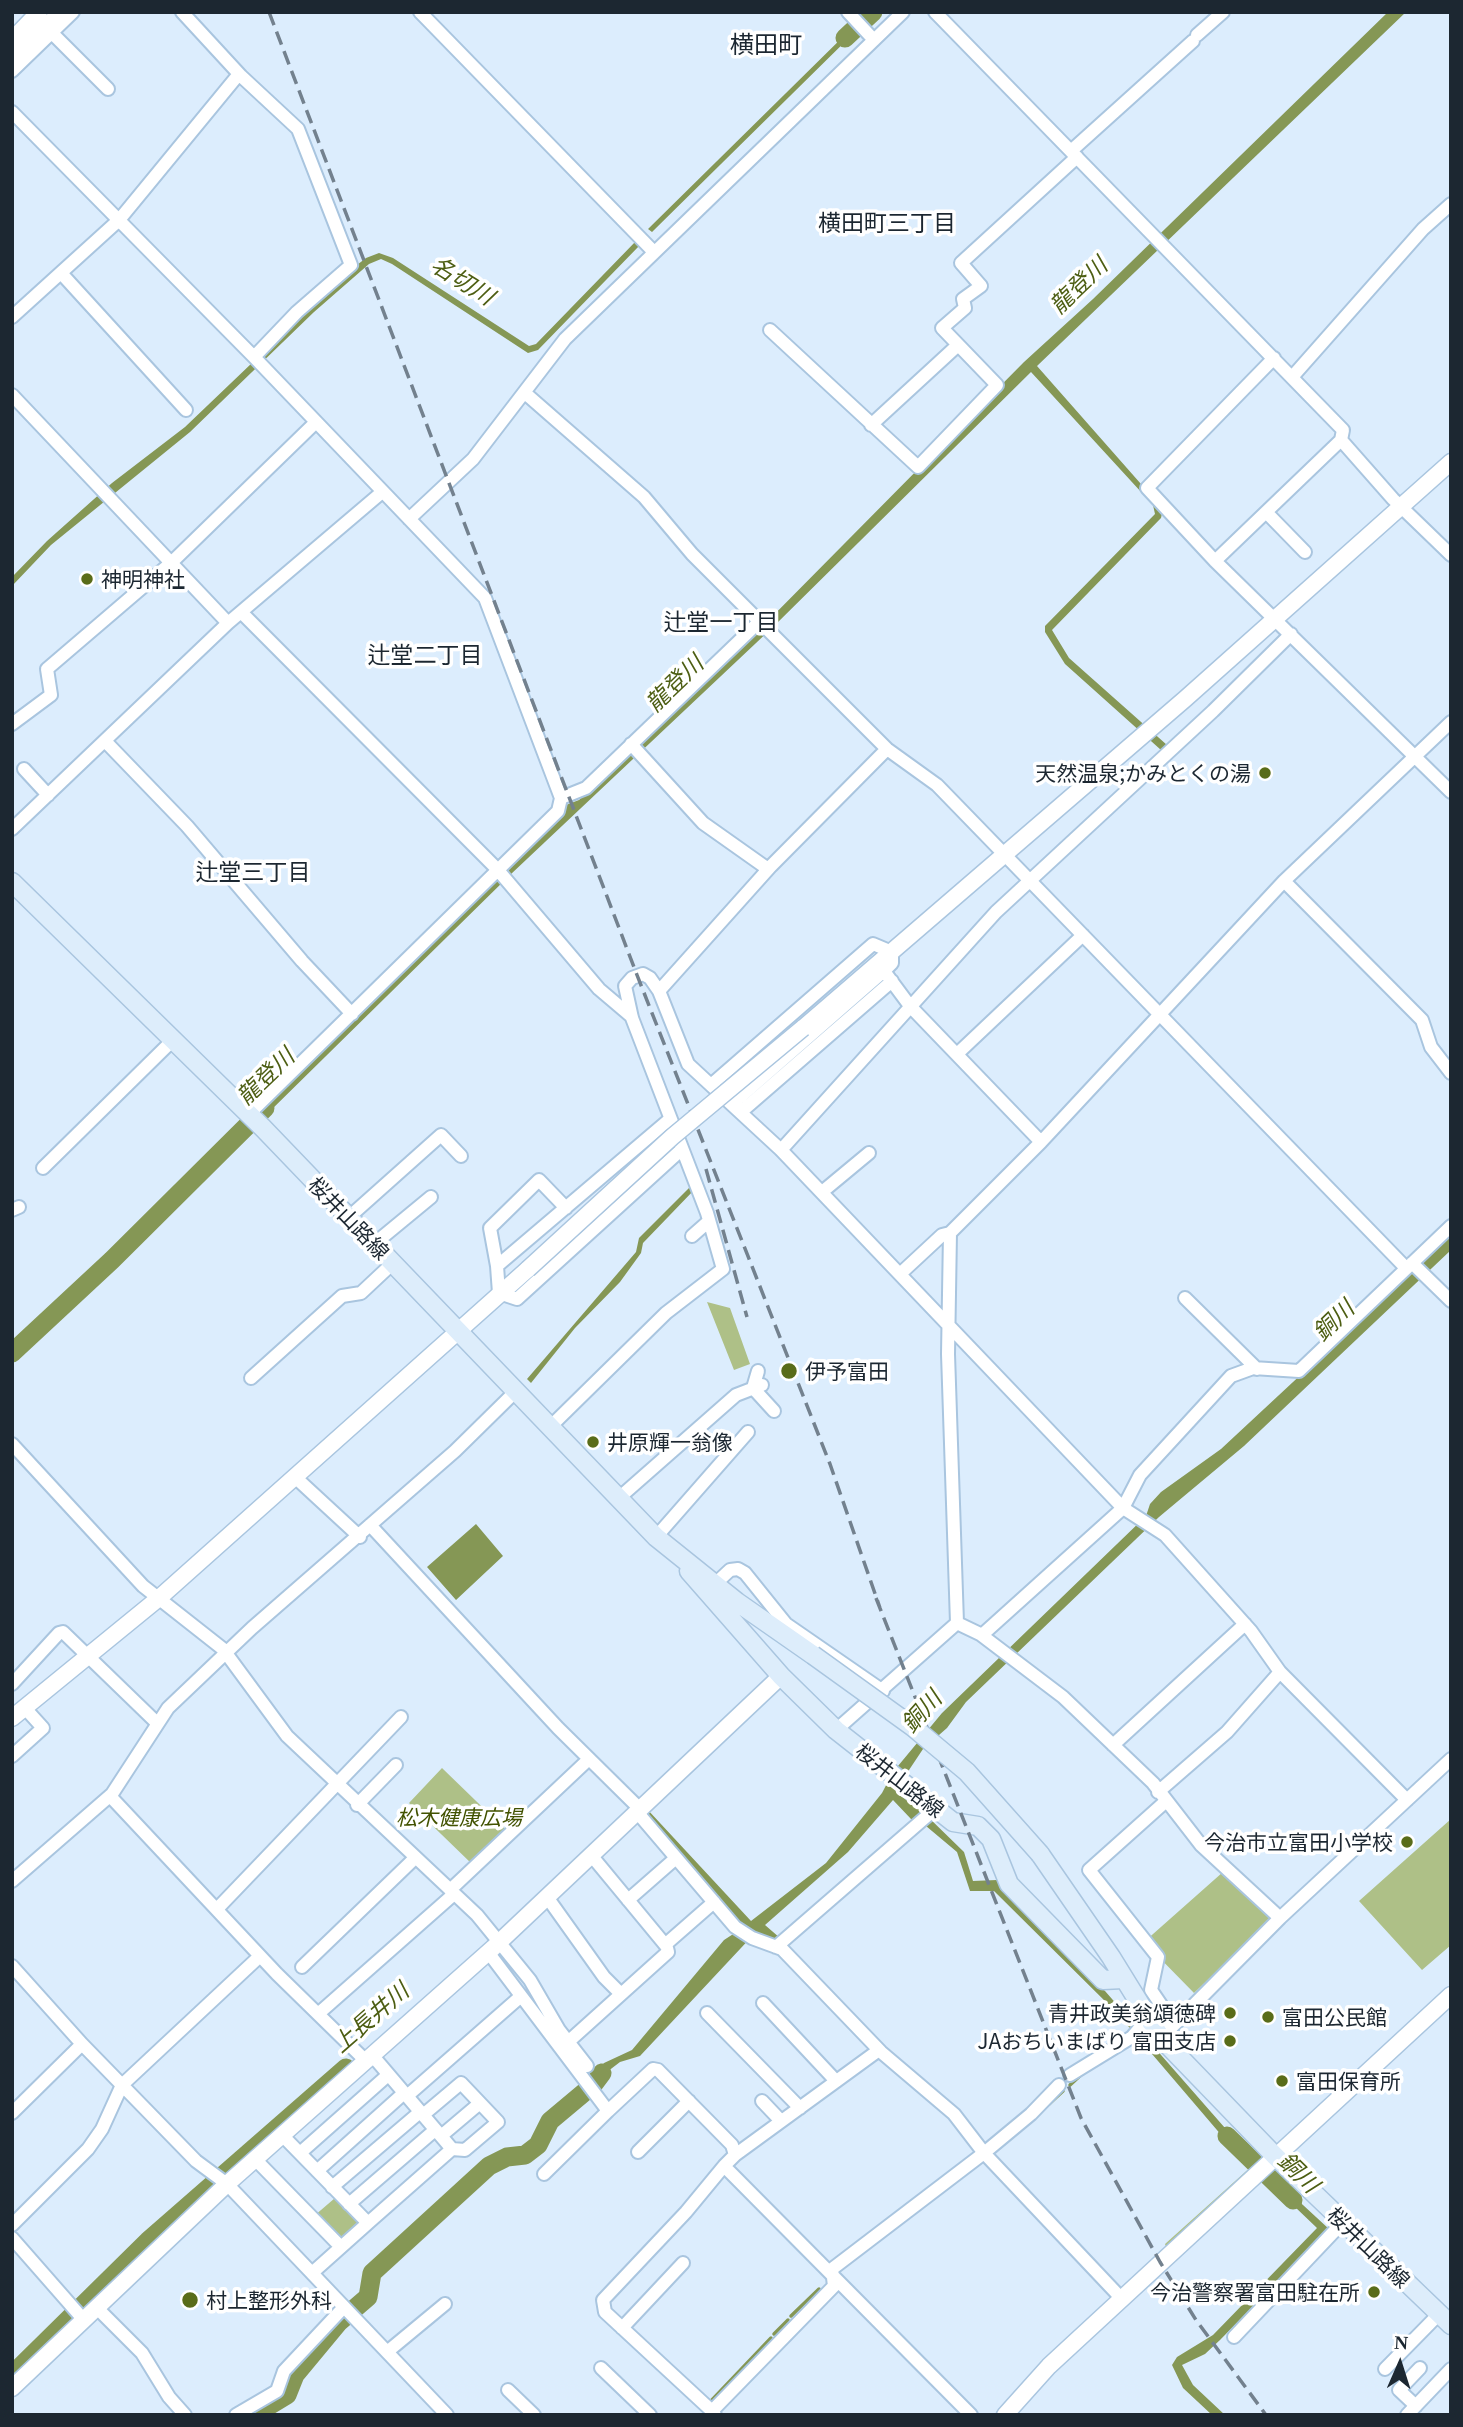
<!DOCTYPE html>
<html>
<head>
<meta charset="utf-8">
<style>
  body { margin:0 }
  #map { position:relative; width:1463px; height:2427px; overflow:hidden; background:#dcedfd; font-family:Georgia,serif }
  canvas { display:block }
  .frame { position:absolute; inset:0; border:14px solid #1c2731; pointer-events:none }
  .north { position:absolute; left:1365px; top:2329px; width:70px; height:70px; -webkit-text-stroke:5px #fff; paint-order:stroke; rotate:3deg; font-size:19px; font-weight:700; line-height:28px; text-align:center; color:#1c2731 }
  .north::after { content:''; display:block; margin:auto; width:24px; height:32px; background:#1c2731; clip-path:polygon(50% 0,100% 100%,50% 72%,0 100%) }
</style>
</head>
<body>
<div id="map">
<canvas width="1463" height="2427"></canvas>
<div class="frame"></div>
<div class="north">N</div>
</div>
<script>
const ctx = document.querySelector('canvas').getContext('2d');
ctx.lineJoin = 'round';
function fillPath(path, color) { ctx.fillStyle = color; ctx.fill(path, 'evenodd'); }
const poly = rows => new Path2D(rows.map(r => 'M' + r).join(''));
function trace(path, color, width, dash) { ctx.strokeStyle = color; ctx.lineWidth = width; ctx.lineCap = dash ? 'butt' : 'round'; ctx.setLineDash(dash || []); ctx.stroke(path); }
function label(font, color, halo, rows, align = 'center') {
  ctx.font = font + ' Georgia,"Noto Sans JP",serif'; ctx.lineWidth = 7; ctx.setLineDash([]); ctx.textBaseline = 'middle'; ctx.strokeStyle = halo; ctx.fillStyle = color; for (const [text, x, y, turn = 0] of rows) {
    ctx.save(); ctx.translate(x, y); ctx.rotate((+turn || 0) * Math.PI / 180); ctx.textAlign = isNaN(turn) ? turn : align; if (halo) ctx.strokeText(text, 0, 0); ctx.fillText(text, 0, 0); ctx.restore();
  }
}
const green = poly([
  [707,1302,730,1308,750,1364,734,1370],
  [442,1768,508,1832,473,1865,409,1803],
  [1451,1819,1451,1945,1422,1970,1359,1901],
  [1223,1872,1272,1919,1194,1993,1144,1942],
  [1253,2165,1258,2170,1168,2252,1165,2244],
  [335,2198,361,2226,343,2243,314,2216]
]);
const water = poly([
  [1388,12,1406,12,1037,366,1163,509,1161,518,1052,630,1069,658,1167,745,1161,750,1065,664,1045,632,1045,626,1155,514,1153,505,1031,372,773,627,510,875,264,1117,257,1110,561,814,566,805,579,800,753,636,1024,362,1093,299],
  [855,25,859,28,652,232,648,229],
  [636,241,640,245,538,350,528,353,392,264,381,259,369,264,314,312,190,432,51,545,12,586,12,577,47,541,112,483,185,427,344,275,366,258,379,253,393,258,529,346,536,344],
  [693,1184,695,1189,643,1243,641,1253,620,1282,575,1328,531,1383,527,1379,636,1252,639,1238],
  [1451,1235,1451,1250,1244,1446,1159,1517,966,1702,947,1728,923,1749,897,1788,898,1794,924,1813,964,1852,973,1881,997,1880,1001,1889,1105,1991,1246,2152,1240,2157,1117,2013,994,1891,970,1891,957,1852,926,1826,911,1819,893,1800,848,1852,765,1925,780,1938,776,1943,755,1933,640,2056,620,2062,603,2075,596,2088,588,2081,604,2063,632,2050,724,1940,744,1927,645,1816,647,1809,751,1921,826,1863,882,1793,893,1772,942,1713,1146,1516,1150,1504,1161,1492,1221,1449],
  [476,1524,503,1556,456,1600,427,1567],
  [1277,2181,1329,2229,1220,2340,1205,2354,1182,2365,1193,2385,1225,2415,1212,2415,1183,2388,1172,2365,1177,2357,1213,2335,1317,2228,1272,2185]
]);
const stream = poly([
  [1070,2085,1082,2074],
  [1049,2104,1063,2091],
  [791,2316,819,2289],
  [774,2334,788,2320],
  [711,2401,771,2338]
]);
const river = poly([
  [845,38,873,12],
  [12,1353,112,1260,265,1108],
  [1227,2136,1293,2200],
  [12,2375,148,2241,346,2068],
  [254,2415,287,2395,295,2375,339,2322,368,2297,372,2273,489,2166,507,2157,525,2155,538,2145,550,2121,593,2085,602,2073]
]);
const minor = poly([
  [182,12,241,76,298,129,351,265,297,312,254,357],
  [420,12,653,251],
  [848,12,874,40],
  [935,12,1343,430,1341,440,1215,561],
  [52,33,108,89],
  [1197,35,1223,12],
  [12,71,73,12],
  [12,112,254,357,485,598,561,798,558,811,249,1114],
  [1071,151,1193,41],
  [61,273,186,410],
  [12,317,119,220,239,74],
  [770,330,918,467,997,385,942,328,965,308,963,299,981,286,961,263,1077,157],
  [1274,358,1147,488,1215,561,1451,792],
  [1293,376,1423,229,1451,204],
  [525,393,644,497,692,554,887,749,937,785,1406,1268],
  [12,395,228,623],
  [871,425,958,345],
  [1341,440,1393,499,1451,555],
  [1266,512,1305,552],
  [409,519,473,459,565,339,903,12],
  [241,612,497,869,599,989,632,1017],
  [12,724,51,695,47,669,172,562,315,423],
  [105,741,187,826,302,961,352,1014],
  [631,744,703,823,768,869],
  [24,769,48,795],
  [561,798,586,788,761,620],
  [12,829,228,623,381,493],
  [1284,881,1422,1020,1431,1047,1451,1073],
  [884,971,910,1006,1041,1142],
  [659,991,771,866,887,749],
  [957,1054,1083,935],
  [711,1085,873,944,892,952,892,963,884,971,732,1104],
  [741,1112,892,981],
  [670,1119,497,1266,499,1293,517,1299,682,1149],
  [781,1150,996,912,1213,711,1291,634],
  [43,1168,173,1040],
  [822,1192,869,1153],
  [12,1210,19,1207],
  [348,1218,441,1135,461,1156],
  [692,1236,709,1221],
  [374,1244,431,1197],
  [1412,1263,1451,1301],
  [497,1266,490,1228,539,1180,566,1208],
  [900,1274,942,1235,950,1233],
  [1185,1298,1257,1369],
  [758,1371,753,1388,774,1411],
  [251,1378,342,1296,361,1293,393,1263],
  [550,1427,666,1313,723,1269,707,1213,632,1018,625,986,632,978,643,974,650,978,659,991,688,1064,781,1150,1123,1508,1165,1535,1251,1631,1280,1672,1407,1800],
  [12,1444,143,1586,223,1649,287,1736,477,1915,530,1980,559,2030,587,2066],
  [295,1477,360,1537],
  [620,1497,736,1395,762,1385],
  [370,1525,558,1728,640,1809],
  [656,1537,748,1432],
  [715,1584,730,1570,738,1569,745,1573,786,1624,883,1691],
  [957,1623,980,1634,1063,1697,1153,1783,1201,1845,1280,1918],
  [982,1635,1123,1508,1140,1475,1231,1376,1253,1368,1299,1371,1451,1226],
  [12,1684,59,1633,63,1632,157,1723],
  [836,1730,957,1623,948,1354,950,1233,1041,1142,1284,881,1451,722],
  [1113,1745,1245,1624],
  [12,1756,43,1728,24,1707],
  [1158,1792,1227,1732,1280,1672],
  [110,1796,277,1974,366,2061],
  [357,1805,396,1765],
  [637,1812,735,1927,752,1938,782,1949,881,2052,954,2114,984,2153,1122,2299],
  [591,1855,667,1947],
  [12,1881,112,1794,168,1708,252,1628,455,1451,516,1391],
  [450,1890,589,1759],
  [547,1897,604,1977,621,1994],
  [628,1900,676,1858],
  [217,1909,401,1717],
  [776,1947,935,1809],
  [488,1952,608,2111,653,2069,658,2070,732,2145,735,2155,724,2166,971,2415],
  [12,1966,82,2044,196,2161,227,2184,447,2415],
  [302,1967,415,1858],
  [763,2003,836,2081],
  [707,2013,800,2108],
  [318,2014,454,1894],
  [1162,2030,1168,2024,1168,2015,1151,1990,1158,1957,1089,1870,1165,1802],
  [1161,2038,1280,1918,1451,1759],
  [568,2042,668,1952,666,1944,714,1902],
  [1070,2075,1132,2037,1148,2018],
  [407,2096,520,1997],
  [762,2101,781,2121],
  [12,2113,82,2044],
  [423,2115,461,2083,498,2122,465,2150,452,2149],
  [282,2135,368,2223,452,2149,372,2055],
  [441,2136,480,2103],
  [638,2152,689,2101],
  [300,2153,388,2075],
  [735,2155,879,2050],
  [255,2159,341,2247],
  [317,2171,404,2093],
  [544,2174,608,2111],
  [332,2187,420,2112],
  [349,2204,435,2130],
  [12,2225,88,2149,102,2129,122,2085,260,1956],
  [12,2238,83,2319],
  [312,2273,368,2223],
  [96,2307,142,2353,169,2397,185,2415],
  [622,2328,683,2263],
  [1234,2337,1343,2222],
  [387,2352,445,2304],
  [601,2368,650,2415],
  [1385,2369,1439,2314],
  [508,2390,534,2415],
  [1416,2406,1399,2390,1420,2368],
  [713,2412,605,2312,603,2300,686,2212,724,2166],
  [236,2415,277,2391,284,2371,344,2307],
  [715,2415,712,2411,834,2286,832,2269,984,2153,1031,2114,1059,2085],
  [1407,2415,1451,2369]
]);
const tertiary = poly([
  [12,40,39,12],
  [12,61,61,12],
  [803,1028,1185,699,1451,462],
  [12,1718,159,1598,528,1269],
  [12,2388,227,2184,493,1948,781,1676],
  [1005,2415,1049,2366,1451,1995]
]);
const secondary = poly([
  [12,882,263,1128,656,1537,737,1602,813,1655],
  [689,1571,781,1676,836,1730,953,1822,978,1826,991,1839,1009,1884,1103,1980,1123,1979],
  [1040,1854,1111,1957,1161,2038,1275,2156,1451,2325]
]);
const rail = poly([
  [269,12,637,975,830,1464,880,1608],
  [706,1169,747,1317],
  [876,1598,1081,2118,1160,2262,1196,2320,1266,2415]
]);
const tertiaryBridge = poly([
  [528,1269,672,1137,803,1028]
]);
const secondaryBridge = poly([
  [813,1655,913,1727,967,1772,1040,1854]
]);
const markers = [
  [87,579,7,"#596c19"],
  [1265,773,7,"#596c19"],
  [789,1371,9,"#596c19"],
  [593,1442,7,"#596c19"],
  [1407,1842,7,"#596c19"],
  [1230,2013,7,"#596c19"],
  [1268,2017,7,"#596c19"],
  [1230,2041,7,"#596c19"],
  [1282,2081,7,"#596c19"],
  [1374,2292,7,"#596c19"],
  [190,2300,9,"#596c19"]
];
const poiNames = [
  ["神明神社",101,579],
  ["天然温泉;かみとくの湯",1251,773,"right"],
  ["伊予富田",805,1371],
  ["井原輝一翁像",607,1442],
  ["今治市立富田小学校",1393,1842,"right"],
  ["青井政美翁頌徳碑",1216,2013,"right"],
  ["富田公民館",1282,2017],
  ["JAおちいまばり 富田支店",1216,2041,"right"],
  ["富田保育所",1296,2081],
  ["今治警察署富田駐在所",1360,2292,"right"],
  ["村上整形外科",206,2300]
];
const streetNames = [
  ["桜井山路線",349,1218,46],
  ["桜井山路線",900,1780,38],
  ["桜井山路線",1369,2247,44]
];
const parkNames = [
  ["松木健康広場",459,1817]
];
const neighbourhoodNames = [
  ["横田町三丁目",887,222],
  ["辻堂一丁目",721,621],
  ["辻堂二丁目",425,654],
  ["辻堂三丁目",253,871]
];
const waterNames = [
  ["名切川",463,280,32],
  ["龍登川",1078,285,-44],
  ["龍登川",674,683,-44],
  ["龍登川",265,1076,-44],
  ["銅川",1333,1320,-44],
  ["銅川",921,1711,-48],
  ["上長井川",370,2017,-41],
  ["銅川",1299,2172,44]
];
const quarterNames = [
  ["横田町",766,44]
];
fillPath(green, '#aec087');
fillPath(water, '#859755');
trace(stream, '#859755', 3.5);
trace(river, '#859755', 19);
trace(minor, '#a9c5df', 16);
trace(tertiary, '#a9c5df', 19);
trace(secondary, '#a9c5df', 21);
trace(minor, '#fff', 12);
trace(tertiary, '#fff', 16);
trace(secondary, '#ddedfb', 18);
trace(rail, '#73818e', 3.5, [14, 7]);
trace(tertiaryBridge, '#a9c5df', 19, []);
trace(secondaryBridge, '#a9c5df', 21, []);
trace(tertiaryBridge, '#fff', 16);
trace(secondaryBridge, '#ddedfb', 18);
for (const [x, y, r, color] of markers) { const dot = new Path2D(); dot.arc(x, y, r, 0, 2 * Math.PI); ctx.fillStyle = color; ctx.fill(dot); trace(dot, '#fff', 2.5); }
label('21px', '#1c2731', '#fff', poiNames, 'left');
label('21px', '#1c2731', '#fff', streetNames);
label('italic 21px', '#425201', '#fff', parkNames);
label('23px', '#1c2731', '#fff', neighbourhoodNames);
label('italic 23px', '#4d5e13', '#fff', waterNames);
label('24px', '#1c2731', '#fff', quarterNames);
</script>
</body>
</html>
